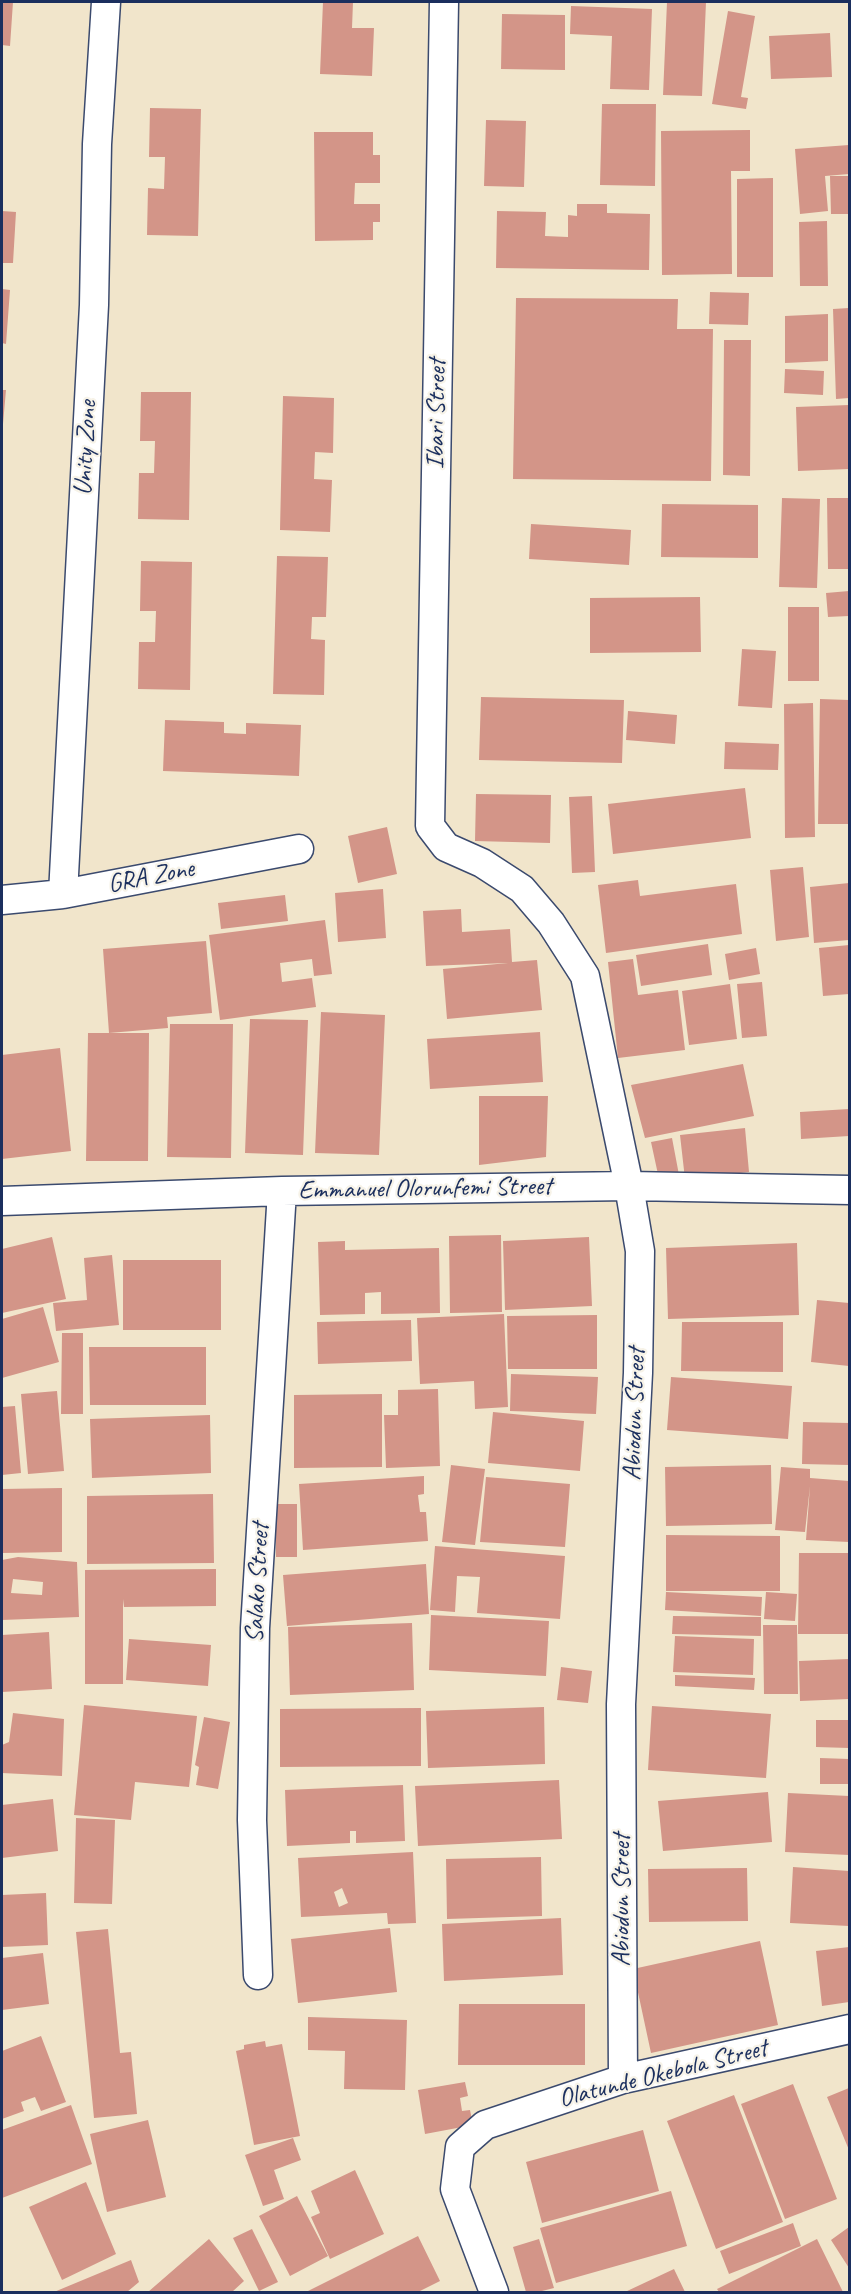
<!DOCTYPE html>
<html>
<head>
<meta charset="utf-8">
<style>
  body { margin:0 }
  #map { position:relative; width:851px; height:2294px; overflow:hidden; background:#f1e5cb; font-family:Caveat,sans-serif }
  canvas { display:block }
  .frame { position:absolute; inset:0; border:3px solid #1b2f5e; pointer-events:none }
</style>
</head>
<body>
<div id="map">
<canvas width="851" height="2294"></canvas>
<div class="frame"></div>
</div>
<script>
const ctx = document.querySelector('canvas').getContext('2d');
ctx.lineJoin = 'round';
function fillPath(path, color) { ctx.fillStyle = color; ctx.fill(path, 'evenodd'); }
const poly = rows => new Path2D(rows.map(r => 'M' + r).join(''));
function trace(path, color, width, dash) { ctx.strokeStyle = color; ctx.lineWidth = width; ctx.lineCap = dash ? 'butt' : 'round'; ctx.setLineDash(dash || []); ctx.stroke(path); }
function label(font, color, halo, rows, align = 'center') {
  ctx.font = font + ' Caveat,sans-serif'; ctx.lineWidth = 4.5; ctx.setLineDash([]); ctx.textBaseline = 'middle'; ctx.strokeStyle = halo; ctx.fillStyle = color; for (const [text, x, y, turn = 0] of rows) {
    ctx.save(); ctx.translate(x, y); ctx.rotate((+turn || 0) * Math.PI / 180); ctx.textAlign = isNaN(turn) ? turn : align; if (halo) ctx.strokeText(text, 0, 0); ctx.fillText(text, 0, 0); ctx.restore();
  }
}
const building = poly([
  [2,2,13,2,10,46,2,45],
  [323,2,353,2,352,28,374,28,372,76,320,74],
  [667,2,706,2,702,96,663,95],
  [571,6,652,9,649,90,610,89,612,36,570,34],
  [728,11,755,16,741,97,748,98,746,109,712,104],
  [502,14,565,15,565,70,501,69],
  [830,33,832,77,771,79,769,36],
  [602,104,656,104,655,186,600,185],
  [150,108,201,109,198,236,147,235,148,188,164,189,165,157,149,157],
  [486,120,526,121,524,187,484,186],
  [750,130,750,171,731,171,732,274,662,275,661,131],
  [314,132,373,132,373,155,380,155,380,183,355,183,354,204,380,204,380,222,373,222,373,240,315,241],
  [849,145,849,174,825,176,828,211,800,214,795,149],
  [830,176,849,176,849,214,831,214],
  [773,178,773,277,737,277,737,179],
  [577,204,607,204,607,213,650,214,649,270,496,268,497,211,546,212,545,236,568,237,568,215,577,216],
  [2,211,16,212,13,263,2,263],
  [827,221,828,286,800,286,799,222],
  [2,289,10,290,6,344,2,343],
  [710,292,749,293,748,325,709,324],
  [516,298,678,299,677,329,713,329,711,481,513,479],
  [849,308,849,398,836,399,833,309],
  [828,314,828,361,785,363,785,316],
  [724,340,751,340,750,476,723,475],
  [785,369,824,371,823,395,784,393],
  [2,390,6,390,3,424,2,424],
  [141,392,191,392,189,520,138,519,139,473,154,473,155,441,140,441],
  [283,396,334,398,333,453,315,452,314,479,332,480,330,532,280,530],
  [849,405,849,469,798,471,796,407],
  [782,498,820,499,817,588,779,587],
  [827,498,849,498,849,569,828,569],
  [662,504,758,505,758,558,661,557],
  [531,524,631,530,629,565,529,559],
  [277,556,328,557,326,617,312,617,311,639,325,640,324,695,273,694],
  [141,561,192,562,190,690,138,689,139,642,155,642,156,611,140,611],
  [849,591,849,616,828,617,826,593],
  [700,597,701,652,590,653,590,598],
  [788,607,819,607,819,681,788,681],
  [742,649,776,651,772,708,738,706],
  [481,697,624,700,622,763,479,760],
  [820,699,849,700,849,824,818,824],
  [813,703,815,837,785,838,784,704],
  [628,711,677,715,675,744,626,740],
  [165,720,224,722,224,733,246,734,246,723,301,725,299,776,163,771],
  [725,742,779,744,778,770,724,769],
  [745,788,751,838,613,854,608,804],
  [476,794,551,795,550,843,475,841],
  [592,796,595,872,572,873,569,797],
  [387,827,397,874,358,883,348,836],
  [803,867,809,937,776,941,770,870],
  [638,880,640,896,736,884,742,934,606,953,598,885],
  [849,883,849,940,814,943,810,887],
  [383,889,386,938,338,942,335,893],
  [285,895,288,921,221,929,218,903],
  [461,909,462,932,510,929,512,962,537,960,542,1010,447,1019,443,969,508,963,426,966,423,911],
  [325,920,332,974,314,976,312,959,280,963,282,982,312,978,316,1007,220,1020,209,935],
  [206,941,212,1013,167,1017,168,1028,109,1033,103,949],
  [708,944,712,975,641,986,636,955],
  [849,945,849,994,823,996,819,948],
  [756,948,760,974,729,980,725,954],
  [633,959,638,995,678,990,685,1050,618,1058,608,962],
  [762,982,767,1036,742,1038,737,984],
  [730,984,737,1039,689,1045,682,991],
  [321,1012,385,1015,379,1155,315,1153],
  [250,1019,308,1020,303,1155,245,1153],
  [170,1024,233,1024,231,1158,167,1157],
  [540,1032,543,1082,430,1089,427,1039],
  [88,1033,149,1033,148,1161,86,1161],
  [60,1048,71,1151,2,1159,2,1055],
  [743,1064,754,1116,645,1138,631,1085],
  [479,1096,548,1096,546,1157,479,1165],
  [849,1109,849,1136,801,1139,800,1112],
  [745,1128,749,1172,685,1179,680,1135],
  [672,1138,679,1175,659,1179,651,1142],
  [501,1235,502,1312,450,1313,449,1236],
  [52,1237,66,1299,2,1313,2,1249],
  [589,1237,592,1306,505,1310,503,1241],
  [345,1241,345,1250,439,1248,440,1313,381,1314,381,1292,365,1293,365,1314,320,1315,318,1242],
  [797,1243,799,1315,668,1319,666,1248],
  [112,1255,119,1325,56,1331,53,1303,87,1300,84,1258],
  [123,1260,221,1260,221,1330,123,1330],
  [817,1300,849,1303,849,1366,811,1362],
  [43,1307,59,1362,2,1378,2,1319],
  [504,1314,508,1407,475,1409,474,1381,420,1384,417,1318],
  [597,1315,597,1369,508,1369,507,1316],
  [411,1320,412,1361,318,1364,317,1322],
  [682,1322,783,1322,783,1372,681,1371],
  [62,1333,83,1333,83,1414,61,1414],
  [89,1347,206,1347,206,1405,90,1405],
  [511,1374,598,1377,596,1414,510,1411],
  [671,1377,792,1386,788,1439,667,1430],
  [438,1389,440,1466,386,1468,384,1415,398,1415,398,1390],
  [57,1391,64,1471,28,1474,21,1394],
  [382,1394,382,1467,294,1468,294,1395],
  [15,1406,21,1473,2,1475,2,1407],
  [493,1412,584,1421,580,1471,488,1463],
  [210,1415,211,1473,92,1478,90,1419],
  [803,1422,849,1423,849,1465,802,1464],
  [451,1465,485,1469,475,1545,442,1542],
  [771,1465,772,1524,666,1526,665,1467],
  [781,1467,810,1469,810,1478,849,1481,849,1542,806,1540,810,1486,805,1532,775,1530],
  [424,1476,424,1494,418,1495,420,1512,426,1512,428,1541,303,1550,299,1484],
  [486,1477,570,1484,565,1547,480,1542],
  [62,1488,62,1552,2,1553,2,1489],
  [213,1494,214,1563,87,1564,87,1496],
  [276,1504,297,1504,297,1557,276,1557],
  [666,1535,780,1536,780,1591,666,1591],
  [435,1546,565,1556,560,1619,477,1613,480,1577,457,1576,455,1612,430,1610],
  [799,1553,849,1553,849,1634,798,1634],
  [18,1557,77,1562,79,1617,2,1620,2,1560],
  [13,1579,43,1582,42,1595,11,1593],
  [426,1564,429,1614,287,1626,283,1575],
  [216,1569,216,1606,124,1607,123,1599,123,1684,85,1684,85,1570],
  [666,1592,762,1597,761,1616,665,1610],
  [766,1592,797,1594,795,1621,764,1619],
  [431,1615,549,1621,546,1676,429,1670],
  [673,1616,761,1617,761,1636,672,1634],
  [412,1623,414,1690,290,1695,288,1627],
  [763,1625,797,1625,798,1694,764,1694],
  [49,1632,52,1689,2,1692,2,1635],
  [675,1636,754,1639,753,1675,673,1672],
  [129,1639,211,1645,208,1686,126,1680],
  [849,1659,849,1699,800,1701,799,1661],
  [561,1667,592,1671,588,1703,557,1700],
  [675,1675,755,1678,754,1690,675,1686],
  [84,1705,197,1716,189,1787,135,1782,131,1820,74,1815],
  [652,1706,771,1714,766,1778,648,1770],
  [544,1707,545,1764,428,1768,426,1711],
  [421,1708,421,1766,280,1767,280,1709],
  [13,1713,64,1719,62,1776,2,1773,2,1745,9,1742],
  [204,1717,230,1722,218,1789,196,1785,199,1767,195,1765],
  [816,1720,849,1720,849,1748,816,1747],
  [820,1758,849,1759,849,1784,820,1784],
  [559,1780,562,1839,418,1846,415,1786],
  [403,1785,405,1841,356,1843,356,1831,350,1831,350,1843,287,1846,285,1790],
  [768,1792,772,1842,663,1851,658,1801],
  [788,1793,849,1796,849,1855,785,1852],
  [53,1799,58,1851,2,1858,2,1805],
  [76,1818,115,1820,112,1904,74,1903],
  [413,1852,416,1923,388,1924,387,1913,301,1917,298,1858],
  [342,1888,348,1903,339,1907,334,1892],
  [541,1857,542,1916,447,1919,446,1859],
  [793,1867,849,1871,849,1926,790,1923],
  [747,1868,748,1921,649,1922,648,1869],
  [46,1893,48,1945,2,1947,2,1895],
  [561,1918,563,1975,444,1981,442,1924],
  [390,1928,397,1992,298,2003,291,1939],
  [108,1929,120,2053,131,2052,137,2114,94,2118,76,1932],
  [760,1941,778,2025,651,2053,633,1969],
  [849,1947,849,2002,822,2006,816,1951],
  [43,1953,49,2004,2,2010,2,1958],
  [459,2004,585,2004,585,2065,458,2065],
  [308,2017,407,2020,405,2090,344,2089,345,2051,308,2050],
  [41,2036,66,2102,41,2111,35,2097,21,2102,24,2111,2,2119,2,2051],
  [265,2041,266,2047,282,2044,300,2136,254,2145,236,2051,244,2049,244,2045],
  [465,2082,468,2096,460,2098,462,2111,470,2110,473,2125,425,2134,418,2090],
  [793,2084,837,2199,785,2219,741,2104],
  [849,2088,849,2150,827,2097],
  [734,2095,783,2222,716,2249,667,2121],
  [71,2105,92,2164,2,2198,2,2130],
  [148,2120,166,2197,107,2212,90,2134],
  [643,2130,659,2191,542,2223,526,2162],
  [293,2138,301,2160,274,2170,284,2199,263,2206,245,2155],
  [355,2170,384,2234,330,2259,311,2217,320,2213,311,2191],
  [86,2182,116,2254,62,2280,29,2207],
  [671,2191,687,2246,556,2283,540,2228],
  [297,2196,328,2256,290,2276,259,2216],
  [793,2223,801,2246,729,2274,720,2251],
  [849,2227,849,2268,831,2240],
  [252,2229,278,2282,259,2291,233,2238],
  [418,2236,440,2281,418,2292,309,2292,308,2291],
  [209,2239,244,2281,232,2292,148,2292],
  [539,2239,554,2288,538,2292,526,2292,513,2247],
  [817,2239,843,2292,719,2292,717,2289],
  [131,2260,139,2282,127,2292,54,2292],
  [674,2269,685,2292,625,2292]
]);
const minor = poly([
  [444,2,430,826,446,847,482,863,522,889,551,923,585,976,629,1186,640,1251,638,1373,621,1704,623,2079],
  [63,894,94,305,97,144,106,2],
  [2,900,63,894,299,849],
  [2,1201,282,1191,629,1186,850,1190],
  [258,1975,252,1820,255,1628,282,1191],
  [494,2292,455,2189,460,2147,485,2125,623,2079,850,2029]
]);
const streetNames = [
  ["Ibari Street",437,414,-89],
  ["Unity Zone",86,448,-87],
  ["GRA Zone",151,877,-11],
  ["Emmanuel Olorunfemi Street",425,1189,-1],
  ["Abiodun Street",635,1414,-88],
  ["Salako Street",258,1583,-87],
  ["Abiodun Street",622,1900,-90],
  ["Olatunde Okebola Street",663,2074,-14]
];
fillPath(building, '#d39588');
trace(minor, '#3b4a6e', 31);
trace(minor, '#fff', 28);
label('26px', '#1b2f5e', '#f7f3e8', streetNames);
</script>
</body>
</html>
